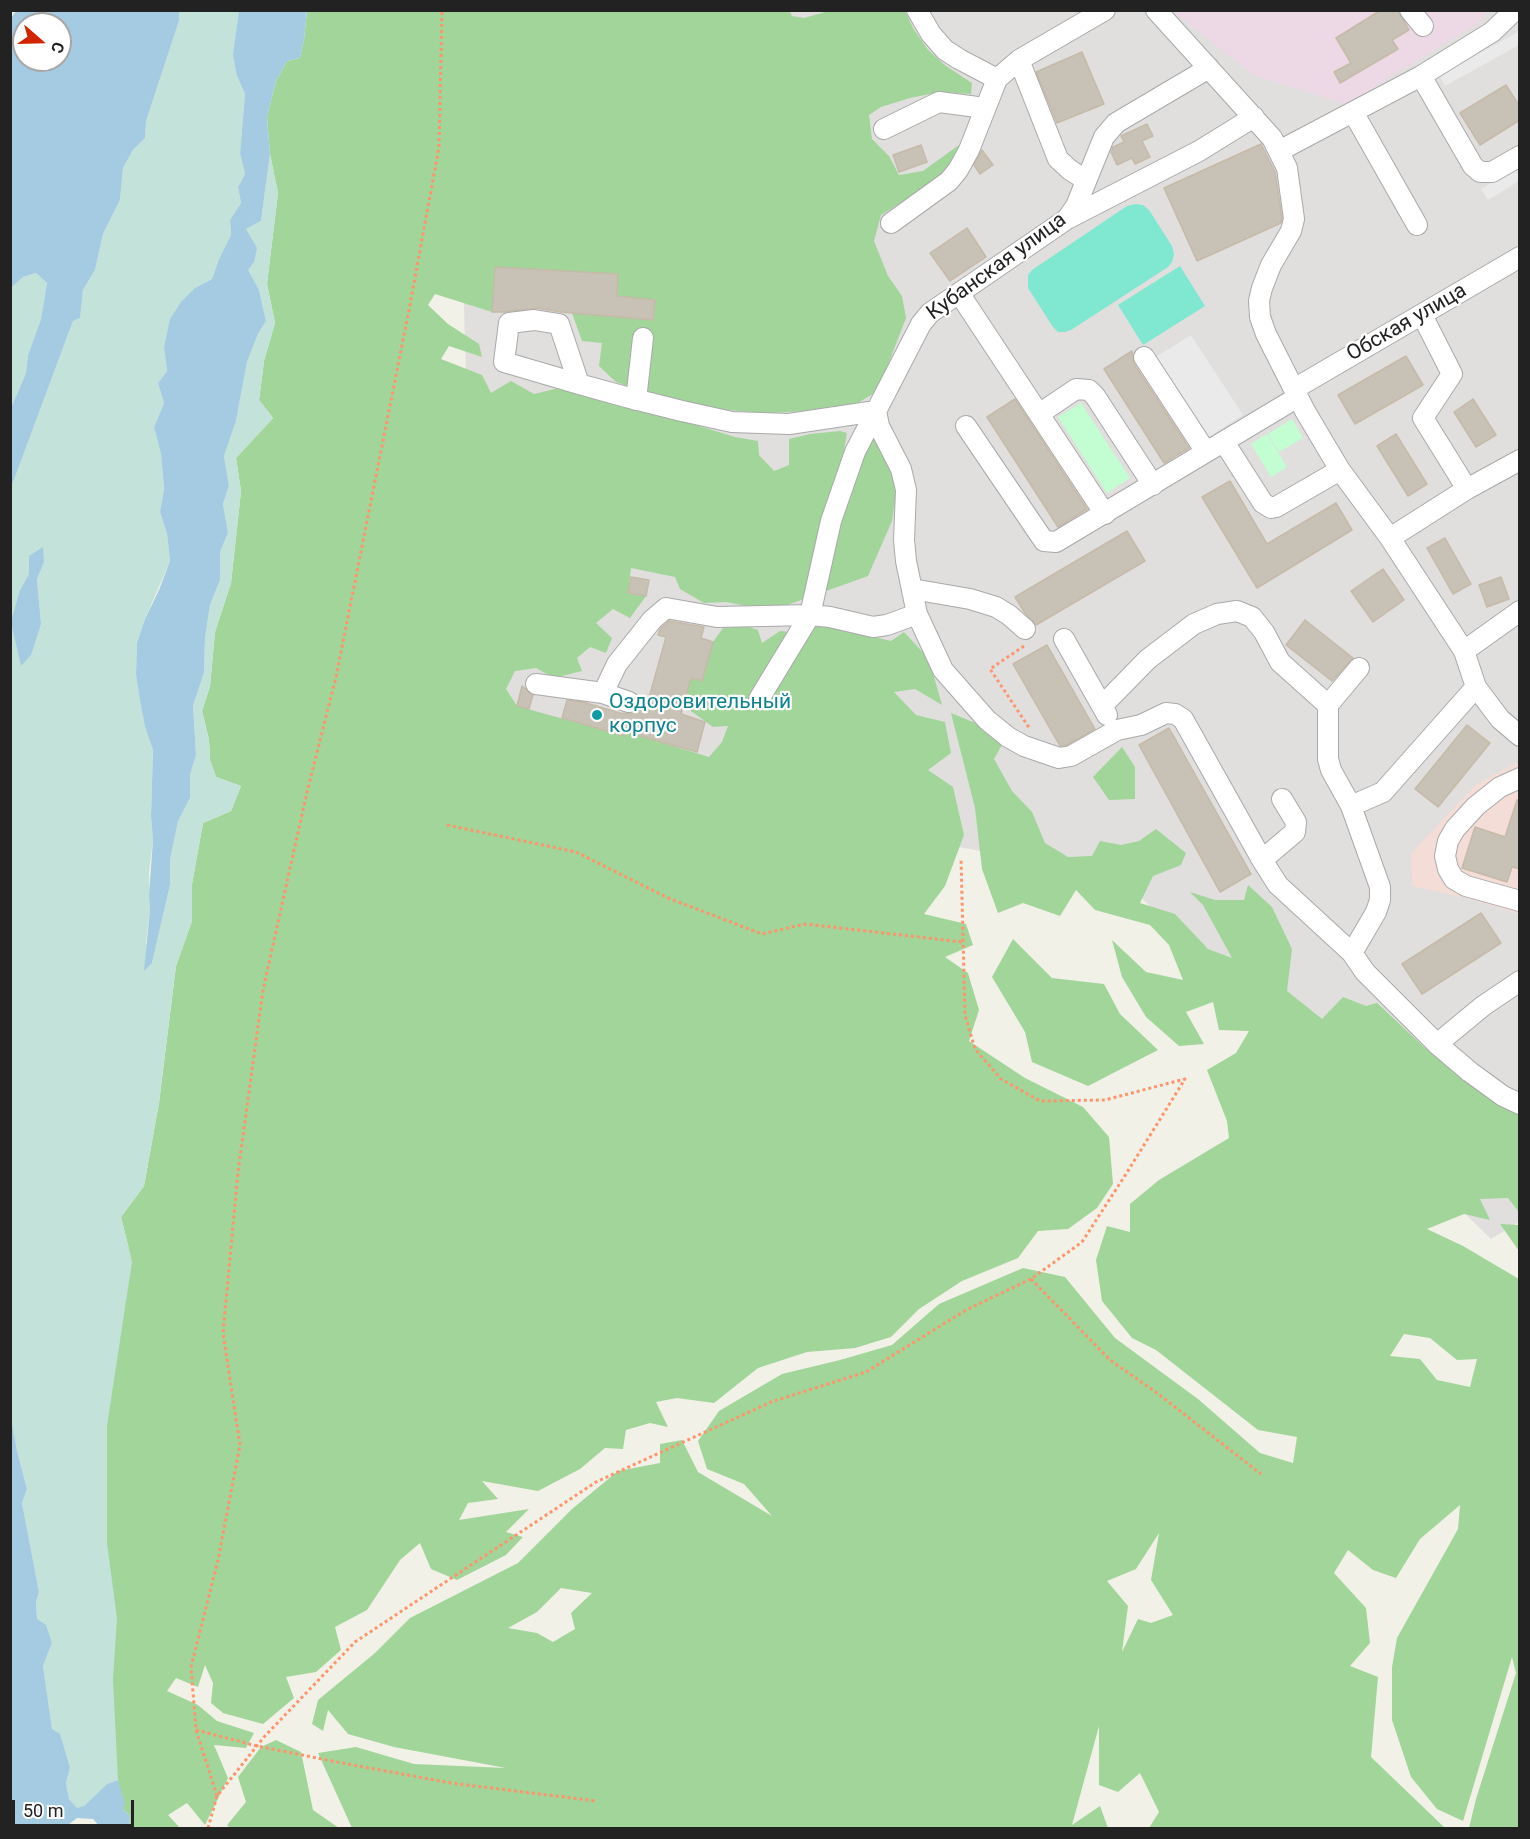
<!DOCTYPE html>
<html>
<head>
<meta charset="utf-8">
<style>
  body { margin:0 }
  #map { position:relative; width:1530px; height:1839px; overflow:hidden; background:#f2f1e8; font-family:Roboto,sans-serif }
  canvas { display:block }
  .frame { position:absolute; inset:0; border:12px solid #222; pointer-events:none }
  .north { position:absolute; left:12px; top:12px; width:60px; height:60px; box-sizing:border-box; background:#fff; border:2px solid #a7a7a7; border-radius:50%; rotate:110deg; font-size:16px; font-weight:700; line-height:24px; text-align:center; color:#222 }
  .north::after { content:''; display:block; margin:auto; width:21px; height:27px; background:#d32400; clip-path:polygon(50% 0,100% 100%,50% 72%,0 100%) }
  .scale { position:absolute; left:12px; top:1800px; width:122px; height:27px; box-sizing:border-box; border:3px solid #222; border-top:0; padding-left:8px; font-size:18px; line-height:21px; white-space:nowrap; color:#222; -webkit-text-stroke:4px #fff; paint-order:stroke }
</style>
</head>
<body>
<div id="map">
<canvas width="1530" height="1839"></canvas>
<div class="frame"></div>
<div class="north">С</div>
<div class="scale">50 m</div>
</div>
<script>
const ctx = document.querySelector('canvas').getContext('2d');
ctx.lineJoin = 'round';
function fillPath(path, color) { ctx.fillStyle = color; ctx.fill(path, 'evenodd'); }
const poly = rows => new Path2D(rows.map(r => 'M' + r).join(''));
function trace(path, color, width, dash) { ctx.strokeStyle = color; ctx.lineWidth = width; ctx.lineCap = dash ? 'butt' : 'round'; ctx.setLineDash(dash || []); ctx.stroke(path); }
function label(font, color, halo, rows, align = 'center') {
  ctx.font = font + ' Roboto,sans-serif'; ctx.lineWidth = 4.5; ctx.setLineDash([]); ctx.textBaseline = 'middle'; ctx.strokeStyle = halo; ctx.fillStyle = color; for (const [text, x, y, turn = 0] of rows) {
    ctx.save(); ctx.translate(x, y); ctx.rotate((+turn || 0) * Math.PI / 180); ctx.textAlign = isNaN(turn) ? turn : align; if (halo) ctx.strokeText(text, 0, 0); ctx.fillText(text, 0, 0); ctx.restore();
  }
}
const residential = poly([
  [711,11,1519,11,1519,1222,1491,1239,1119,876,477,760,462,238]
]);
const commercial = poly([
  [1519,762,1519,914,1467,898,1412,886,1411,853,1477,784]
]);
const industrial = poly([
  [1173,11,1488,11,1477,24,1346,104,1253,75]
]);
const forest = poly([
  [789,10,792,16,804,18,829,11,905,11,913,28,928,50,946,66,972,83,971,94,940,92,910,98,881,107,869,115,872,139,889,156,899,175,923,171,959,145,955,163,913,205,897,205,881,215,874,241,888,276,902,296,906,318,884,375,873,394,856,404,807,411,768,413,713,409,654,397,616,382,599,366,602,343,582,341,572,313,653,319,655,300,618,296,616,308,618,274,495,267,492,312,435,294,428,305,448,324,479,344,482,357,449,346,441,359,482,375,491,393,511,381,534,394,559,388,650,411,735,437,758,441,759,455,774,471,789,465,789,439,810,434,840,431,847,433,843,457,868,433,879,439,891,467,897,489,892,521,868,576,776,609,756,608,726,602,704,603,680,589,675,577,631,568,628,593,646,596,630,618,613,609,596,623,612,638,606,653,590,647,577,658,582,671,554,678,536,668,515,671,506,689,517,706,625,736,627,732,709,757,722,742,728,726,713,727,691,711,661,702,691,678,702,681,713,642,723,628,746,626,758,630,762,643,780,631,790,632,814,626,841,629,891,641,904,632,929,659,942,705,915,689,894,692,916,715,945,722,951,753,928,770,953,787,964,835,945,886,924,914,966,924,973,945,945,957,968,973,979,1010,969,1041,1025,1078,1083,1107,1109,1137,1113,1184,1097,1208,1068,1229,1038,1231,1018,1258,962,1281,919,1309,891,1337,855,1348,807,1352,758,1368,714,1403,677,1398,656,1402,668,1427,650,1423,626,1430,623,1449,605,1448,580,1469,538,1491,482,1481,498,1499,468,1503,459,1520,529,1509,506,1532,523,1537,506,1555,457,1580,431,1569,420,1543,400,1560,367,1610,335,1627,341,1650,316,1672,286,1677,294,1698,263,1724,223,1713,211,1703,213,1683,205,1665,198,1687,176,1678,167,1691,198,1705,217,1721,254,1733,246,1748,214,1745,228,1778,205,1825,187,1803,168,1815,180,1828,129,1828,130,1816,123,1809,118,1780,10,1412,10,898,105,1163,132,1261,121,1217,144,1186,159,1103,176,966,192,921,192,884,203,823,231,811,241,786,216,777,210,760,209,740,202,711,210,686,215,632,231,583,241,491,236,458,273,418,259,400,264,361,275,323,267,284,278,193,270,154,267,117,276,81,287,61,300,58,304,40,307,11],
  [951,713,985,727,1003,743,994,759,1012,791,1032,812,1045,843,1068,857,1092,856,1100,841,1121,845,1139,841,1156,829,1186,853,1181,865,1153,876,1140,903,1175,914,1208,949,1232,958,1203,905,1190,892,1215,900,1244,900,1248,885,1272,907,1292,949,1287,991,1322,1019,1343,997,1366,1006,1377,1003,1424,1047,1486,1097,1519,1115,1519,1212,1508,1198,1480,1199,1490,1220,1464,1214,1427,1229,1463,1246,1519,1279,1519,1828,1469,1828,1476,1799,1516,1673,1512,1657,1463,1821,1437,1809,1411,1777,1392,1720,1392,1667,1397,1638,1458,1529,1460,1505,1420,1539,1396,1578,1373,1570,1348,1550,1334,1573,1366,1608,1370,1643,1350,1666,1378,1677,1371,1757,1445,1828,1149,1828,1159,1812,1140,1773,1118,1792,1099,1785,1099,1726,1072,1825,1100,1806,1108,1828,352,1828,318,1753,356,1747,414,1764,506,1768,394,1747,348,1734,328,1710,323,1731,312,1724,318,1700,375,1653,410,1618,518,1563,572,1509,618,1471,660,1463,660,1444,682,1440,698,1472,772,1516,744,1484,707,1469,698,1441,719,1411,782,1374,840,1360,892,1345,939,1304,1023,1268,1065,1277,1115,1338,1198,1399,1260,1453,1293,1463,1297,1437,1258,1430,1156,1350,1132,1338,1102,1301,1096,1260,1107,1226,1130,1232,1130,1204,1159,1180,1229,1138,1227,1121,1207,1070,1236,1053,1249,1031,1219,1030,1213,1002,1186,1012,1204,1044,1179,1046,1146,1017,1122,977,1112,940,1146,972,1183,980,1169,945,1150,925,1095,910,1076,890,1060,916,1023,903,998,913,982,869,975,808],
  [1404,1334,1430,1338,1457,1360,1477,1359,1470,1387,1437,1380,1420,1359,1390,1356],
  [1159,1533,1151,1580,1173,1615,1151,1623,1138,1619,1122,1652,1128,1606,1107,1581,1136,1569],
  [561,1588,592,1593,571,1613,575,1629,553,1642,537,1633,508,1628,537,1612],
  [1122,747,1135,767,1135,799,1109,800,1093,777],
  [1013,939,1052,978,1104,984,1120,1014,1158,1050,1088,1086,1032,1062,1025,1032,992,977],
  [1500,1224,1519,1225,1519,1251],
  [276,1740,301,1752,313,1810,339,1828,230,1828,227,1825,246,1802,238,1777,261,1747]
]);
const wetland = poly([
  [179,11,239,11,237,76,245,94,240,153,245,174,238,187,241,203,230,220,231,235,219,259,212,279,195,288,164,348,167,371,158,383,164,403,154,427,161,454,164,489,160,512,167,534,170,561,145,619,137,644,136,675,145,727,153,750,151,816,153,840,149,872,150,910,146,943,152,963,170,885,170,860,178,820,190,798,190,775,196,755,193,706,204,673,205,638,210,605,220,580,220,552,228,533,223,504,229,486,224,456,236,421,247,362,258,334,266,321,259,290,247,270,246,229,261,221,270,154,278,193,267,284,275,323,264,361,259,400,273,418,236,458,241,491,231,583,215,632,210,686,202,711,209,740,210,760,216,777,241,786,231,811,203,823,192,884,192,921,176,966,159,1103,144,1186,121,1217,132,1262,107,1426,107,1543,117,1618,113,1680,118,1780,107,1784,84,1806,77,1809,69,1799,66,1783,70,1768,52,1730,43,1666,52,1643,37,1619,36,1602,39,1592,22,1503,27,1489,17,1451,10,1412,11,488,73,321,80,317,83,290,95,270,103,234,120,200,123,168,133,150,145,138,146,121,179,21],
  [29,556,44,562,37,579,41,624,21,665,18,646,20,590,29,574],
  [36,273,47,283,41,319,28,355,26,373,11,408,11,288,23,277]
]);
const park = poly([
  [1081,403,1130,478,1107,493,1058,417],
  [1292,419,1303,438,1279,452,1268,434],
  [1267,434,1287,467,1271,477,1251,444]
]);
const pitch = poly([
  [1135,204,1143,205,1149,210,1172,246,1174,254,1172,262,1168,267,1071,330,1065,332,1058,332,1053,327,1028,288,1028,275,1032,270,1127,206],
  [1180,266,1205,306,1143,345,1118,305]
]);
const parking = poly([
  [1518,32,1519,45,1445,86,1439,75],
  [1519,166,1519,181,1488,200,1481,189],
  [1191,335,1243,415,1209,437,1156,357]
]);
const water = poly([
  [17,10,179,11,179,21,146,121,145,138,133,150,123,168,120,200,103,234,95,270,83,290,80,318,73,321,11,488,11,408,26,373,28,355,41,319,47,283,36,273,23,277,11,288,10,19],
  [24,24,60,24,60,60,24,60],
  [239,11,307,11,304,40,300,58,287,61,276,81,267,117,270,154,261,221,246,229,257,248,254,262,248,270,259,290,266,321,258,334,247,362,236,421,224,456,229,486,223,504,228,533,220,552,220,580,210,605,205,638,204,673,193,706,196,755,190,775,190,798,178,821,170,860,170,885,152,963,144,971,150,910,149,895,153,840,151,816,153,750,145,727,140,700,136,675,137,643,145,619,159,590,170,561,167,534,160,512,164,489,161,454,154,427,164,403,158,383,167,371,164,348,170,319,181,302,195,288,212,279,219,259,231,235,230,220,241,203,238,187,245,174,240,153,245,94,237,76,233,55],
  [43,547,44,562,37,579,41,624,31,655,21,666,11,622,20,590,29,574,29,556],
  [10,1412,17,1451,27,1489,22,1503,39,1592,36,1602,37,1619,46,1625,52,1643,43,1666,52,1729,60,1734,70,1768,66,1783,69,1799,77,1808,84,1806,107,1784,118,1780,125,1803,123,1809,130,1816,129,1828,101,1828,93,1819,77,1818,68,1825,67,1828,11,1828]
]);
const building = poly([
  [1381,10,1398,10,1409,30,1392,40,1398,49,1340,83,1334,72,1351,63,1336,38,1381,10],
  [1082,52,1104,104,1057,123,1036,72,1082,52],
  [1506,85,1520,107,1520,120,1480,145,1460,113,1506,85],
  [1147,124,1153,136,1142,141,1150,157,1135,164,1132,158,1117,165,1111,152,1113,147,1124,142,1121,136,1147,124],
  [1261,144,1275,172,1282,218,1281,223,1197,261,1164,188,1261,144],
  [921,145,927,162,899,172,893,155,921,145],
  [982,150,993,165,980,174,974,165,982,150],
  [967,228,986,257,950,281,930,253,967,228],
  [495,267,618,274,617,296,655,300,653,320,561,312,536,308,504,312,492,312,495,267],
  [1132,351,1134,364,1189,448,1164,463,1104,369,1132,351],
  [1406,356,1423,385,1355,424,1338,395,1406,356],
  [1015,399,1087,509,1058,527,987,417,1015,399],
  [1473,399,1496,435,1476,447,1454,412,1473,399],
  [1396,434,1427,484,1408,496,1377,446,1396,434],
  [1230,481,1267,544,1336,503,1352,530,1257,588,1202,497,1230,481],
  [1127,531,1145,561,1036,625,1025,613,1015,597,1127,531],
  [1445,538,1471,584,1453,594,1427,548,1445,538],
  [1383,569,1404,600,1373,622,1351,591,1383,569],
  [631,577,649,580,646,596,628,593,631,577],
  [1501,577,1509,599,1487,607,1479,585,1501,577],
  [1305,620,1353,658,1332,681,1286,645,1305,620],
  [669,621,704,627,701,638,713,642,702,681,691,678,681,714,705,722,697,752,626,732,625,736,562,718,567,700,583,702,620,713,631,714,637,711,641,703,647,705,666,637,658,635,660,629,669,621],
  [1047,645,1095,729,1067,745,1060,746,1013,664,1047,645],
  [522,686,533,695,529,709,517,706,522,686],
  [1467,725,1490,743,1438,807,1415,789,1467,725],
  [1169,728,1251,874,1220,892,1139,745,1169,728],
  [1517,800,1520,800,1520,869,1512,867,1507,882,1462,868,1475,827,1505,837,1517,800],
  [1481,913,1501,943,1422,994,1402,964,1481,913]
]);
const path = poly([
  [1024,646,990,669,1030,729],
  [447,825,576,852,668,898,762,934,805,924,962,942],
  [1031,1279,1110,1360,1157,1393,1261,1474],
  [196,1730,257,1746,342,1763,451,1783,596,1801],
  [217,1796,196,1730,191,1667,218,1560,240,1445,223,1333,238,1172,263,990,307,792,336,677,409,310,439,147,442,10],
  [208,1828,217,1796,264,1737,355,1642,596,1482,771,1402,866,1372,966,1310,1031,1279,1082,1242,1126,1174,1185,1079,1105,1100,1040,1101,1001,1079,975,1049,965,1015,961,858]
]);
const minor = poly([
  [917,10,931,34,945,50,959,59,997,79],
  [1156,10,1272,138,1287,168,1294,219,1291,231,1271,265,1262,288,1259,301,1260,317,1266,334,1305,411,1340,470,1390,538,1464,651,1476,687,1500,719,1520,736],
  [1410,10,1423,26],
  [1019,60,1058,159,1070,170,1086,180],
  [1421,76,1473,166,1480,172,1492,172,1520,156],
  [1353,112,1417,225],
  [884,129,939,102,985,108],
  [1279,151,1421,76,1492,32,1515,10],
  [1067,219,1199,151,1254,117],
  [891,223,949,181,958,170,969,150,997,79,1019,60,1105,10],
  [959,293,1105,514],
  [1422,315,1452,374,1423,418,1467,489],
  [1144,357,1206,452],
  [579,384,559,324,534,320,509,323,504,362,579,384,626,397,682,411,732,422,789,424,876,411],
  [1294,389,1520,257],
  [636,400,643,338],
  [876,411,879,426,901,469,906,490,904,540,906,561,917,614,943,670,987,720,1008,737,1024,746,1059,758,1071,756,1117,730,1141,725,1166,713,1175,714,1183,719,1262,860,1278,885,1352,953,1365,972,1437,1044,1470,1072,1503,1096,1520,1104],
  [1039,414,1076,389,1089,390,1095,396,1153,485],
  [966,426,1044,541,1056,542,1298,397],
  [1224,442,1263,503,1271,508,1276,507,1340,470],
  [1390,538,1467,489,1520,460],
  [912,589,970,599,996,607,1009,615,1025,629],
  [1064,639,1107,715],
  [1464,651,1520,611],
  [536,684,603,693,629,702],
  [603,693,617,664,652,620,666,608,717,617,810,615,830,617,873,627,887,625,917,614],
  [759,699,810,615,831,521,855,452,921,324,930,313,1067,219,1076,206,1104,137,1116,123,1209,68],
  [1328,705,1359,668],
  [1102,706,1148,659,1194,624,1217,614,1237,611,1252,617,1264,632,1280,662,1328,705,1328,759,1331,770,1351,806,1380,887,1380,900,1376,912,1352,953],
  [1520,778,1500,787,1476,806,1455,829,1448,841,1445,856,1448,869,1454,879,1466,886,1520,901],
  [1351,806,1383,792,1476,687],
  [1262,860,1295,832,1296,822,1282,799],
  [1437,1044,1483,1006,1520,981]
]);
const markers = [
  [597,715,6,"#0f9aa8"]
];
const streetNames = [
  ["Кубанская улица",997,267,-36],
  ["Обская улица",1407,323,-30]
];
const cultureNames = [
  ["Оздоровительный",609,703],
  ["корпус",609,727]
];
fillPath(residential, '#e0dfde');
fillPath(commercial, '#f4ddd6');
fillPath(industrial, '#ecd9e5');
fillPath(forest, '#a1d599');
fillPath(wetland, '#c3e2d9');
fillPath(park, '#c3fed2');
fillPath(pitch, '#80e7d1');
fillPath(parking, '#eaeaea');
fillPath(water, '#a5cbe3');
fillPath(building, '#c8c1b6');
trace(building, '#c6baa8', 1.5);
trace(minor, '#a9a9a9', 22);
trace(path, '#ff946c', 3, [3, 3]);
trace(minor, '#fff', 20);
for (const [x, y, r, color] of markers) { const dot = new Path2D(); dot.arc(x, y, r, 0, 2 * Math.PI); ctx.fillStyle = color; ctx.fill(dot); trace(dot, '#fff', 2); }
label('21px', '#222', '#fff', streetNames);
label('21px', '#0d838f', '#fff', cultureNames, 'left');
</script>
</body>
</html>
